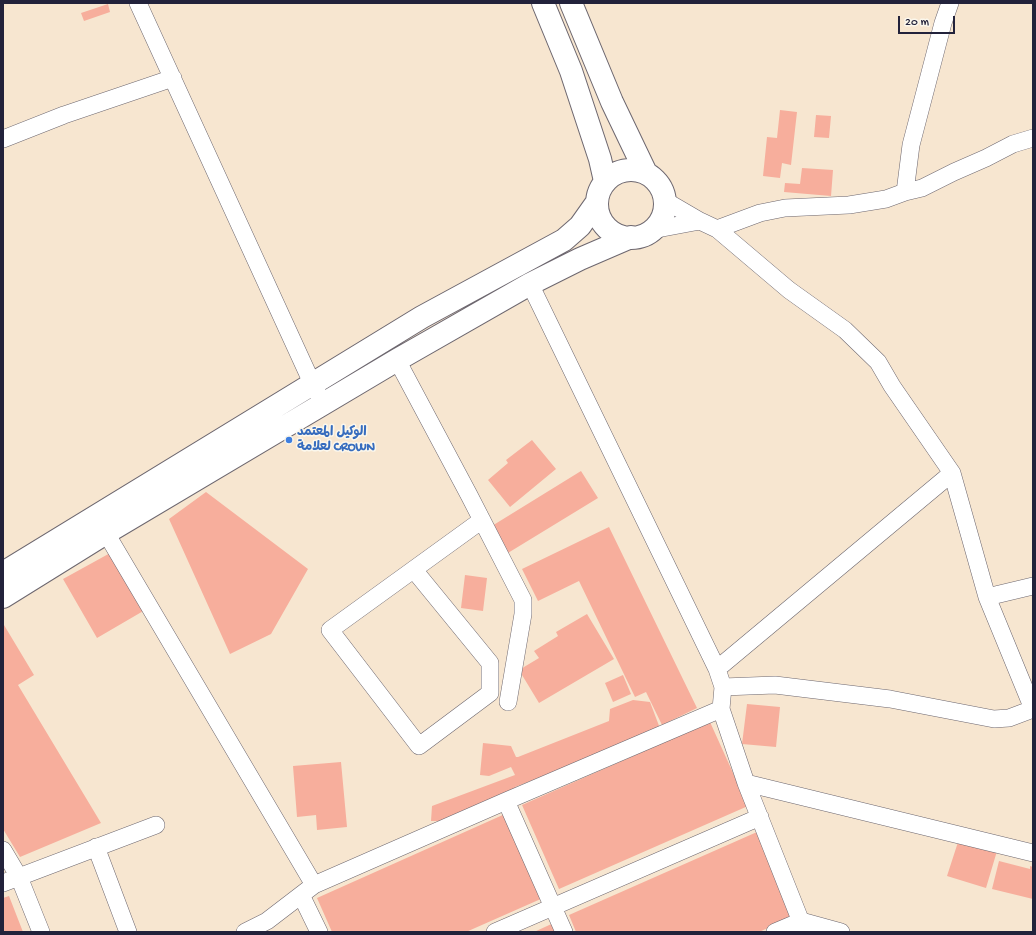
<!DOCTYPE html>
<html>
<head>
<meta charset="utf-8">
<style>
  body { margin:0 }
  #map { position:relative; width:1036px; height:935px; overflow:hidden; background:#f7e6d0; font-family:"Gochi Hand",sans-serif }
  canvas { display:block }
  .frame { position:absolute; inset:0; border:4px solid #22223b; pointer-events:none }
  .scale { position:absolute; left:898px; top:16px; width:57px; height:18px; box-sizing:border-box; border:2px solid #22223b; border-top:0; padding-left:5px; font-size:12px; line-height:14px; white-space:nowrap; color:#22223b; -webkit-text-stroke:3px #fbf7ec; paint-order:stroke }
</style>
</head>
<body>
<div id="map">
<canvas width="1036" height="935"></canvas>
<div class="frame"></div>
<div class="scale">20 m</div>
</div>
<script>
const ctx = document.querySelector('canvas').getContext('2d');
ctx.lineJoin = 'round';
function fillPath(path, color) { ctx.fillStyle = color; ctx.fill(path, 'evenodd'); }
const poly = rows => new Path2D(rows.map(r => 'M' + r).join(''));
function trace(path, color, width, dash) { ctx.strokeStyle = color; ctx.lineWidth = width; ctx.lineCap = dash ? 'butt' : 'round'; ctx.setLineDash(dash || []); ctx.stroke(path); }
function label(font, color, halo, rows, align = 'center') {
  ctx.font = font + ' "Gochi Hand","Playpen Sans Arabic",sans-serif'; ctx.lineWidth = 3; ctx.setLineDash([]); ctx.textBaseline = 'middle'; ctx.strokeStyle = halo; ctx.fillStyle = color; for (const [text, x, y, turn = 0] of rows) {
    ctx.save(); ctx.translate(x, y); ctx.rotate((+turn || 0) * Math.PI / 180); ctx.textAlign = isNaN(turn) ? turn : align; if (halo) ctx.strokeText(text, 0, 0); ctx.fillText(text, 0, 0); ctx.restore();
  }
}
const building = poly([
  [108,4,110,12,84,21,81,13],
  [780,110,797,112,791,165,782,163,780,178,763,176,767,137,777,138],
  [816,115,831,116,829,138,814,137],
  [802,168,833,170,831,196,784,192,785,183,800,184],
  [532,440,556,469,510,507,488,480,508,463,506,460],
  [581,471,598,498,503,556,487,529],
  [206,492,308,569,271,634,230,654,169,519],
  [609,527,697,708,662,725,646,692,635,697,579,581,538,601,522,569],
  [112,552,145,610,97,638,63,579],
  [465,575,487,578,483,611,461,608],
  [587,614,614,659,539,703,519,670,539,658,534,651,558,636,556,632],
  [4,625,34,675,18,685,101,823,20,857,3,829,3,626],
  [623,675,631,694,613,702,605,683],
  [633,700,650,702,661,731,515,787,527,788,440,821,431,821,432,806,515,775,511,767,489,776,480,775,483,743,511,746,516,757,518,757,609,721,610,709],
  [747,704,780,707,776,747,742,744],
  [710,722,748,806,559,889,522,805],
  [341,762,347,827,317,830,316,815,297,817,293,766],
  [505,814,543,898,466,932,332,932,317,898],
  [757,832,795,916,759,932,576,932,569,915],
  [959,839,997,851,986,888,947,876],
  [999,861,1030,869,1030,866,1033,867,1033,899,992,889],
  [9,896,23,932,3,932,3,898],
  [558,921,563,932,534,932]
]);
const minor = poly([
  [138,3,312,383,318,394],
  [3,139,64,115,173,78],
  [905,192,911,145,943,23,950,3],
  [664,200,700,221,717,229,789,290,845,330,878,362,892,386,952,473,987,597,1033,709],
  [717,229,760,213,785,208,849,205,886,199,905,192,922,188,954,172,986,158,1013,144,1033,138],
  [652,230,700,221],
  [530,284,717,669,723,687],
  [397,360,469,495,523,600,523,614,508,702],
  [106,533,314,885],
  [414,570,490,663,490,693,419,746,330,630,482,520],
  [987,597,1033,586],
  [717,669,952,473],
  [746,783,1033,853],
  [506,801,564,932],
  [96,847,128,932],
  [3,850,19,877,41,932],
  [3,883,156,825],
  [301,895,319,932],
  [245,932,267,921,314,885,506,801,721,709],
  [495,932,760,817],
  [775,932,801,921,841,932],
  [805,932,746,783,721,709,723,687,775,685,890,699,994,719,1009,718,1033,709]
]);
const secondary = poly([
  [543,3,571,71,600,159,605,181],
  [571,3,612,102,646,173],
  '597 204a34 34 0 1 1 68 0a34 34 0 1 1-68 0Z',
  [3,573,422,317,564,240,580,226,597,202],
  [3,597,106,533,397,360,530,284,580,259,631,237]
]);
const markers = [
  [289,440,4,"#3f7fe0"]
];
const shopNames = [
  ["الوكيل المعتمد",297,433],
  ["لعلامة CROWN",297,448]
];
fillPath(building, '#f7ae9c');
trace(minor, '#6d676f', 18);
trace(secondary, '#6d676f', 24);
trace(minor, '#fff', 17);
trace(secondary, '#fff', 22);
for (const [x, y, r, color] of markers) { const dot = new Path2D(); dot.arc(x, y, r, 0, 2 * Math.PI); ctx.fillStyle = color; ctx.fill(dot); trace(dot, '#fbf7ec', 1.5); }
label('bold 13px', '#366cbe', '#fbf7ec', shopNames, 'left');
</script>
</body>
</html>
